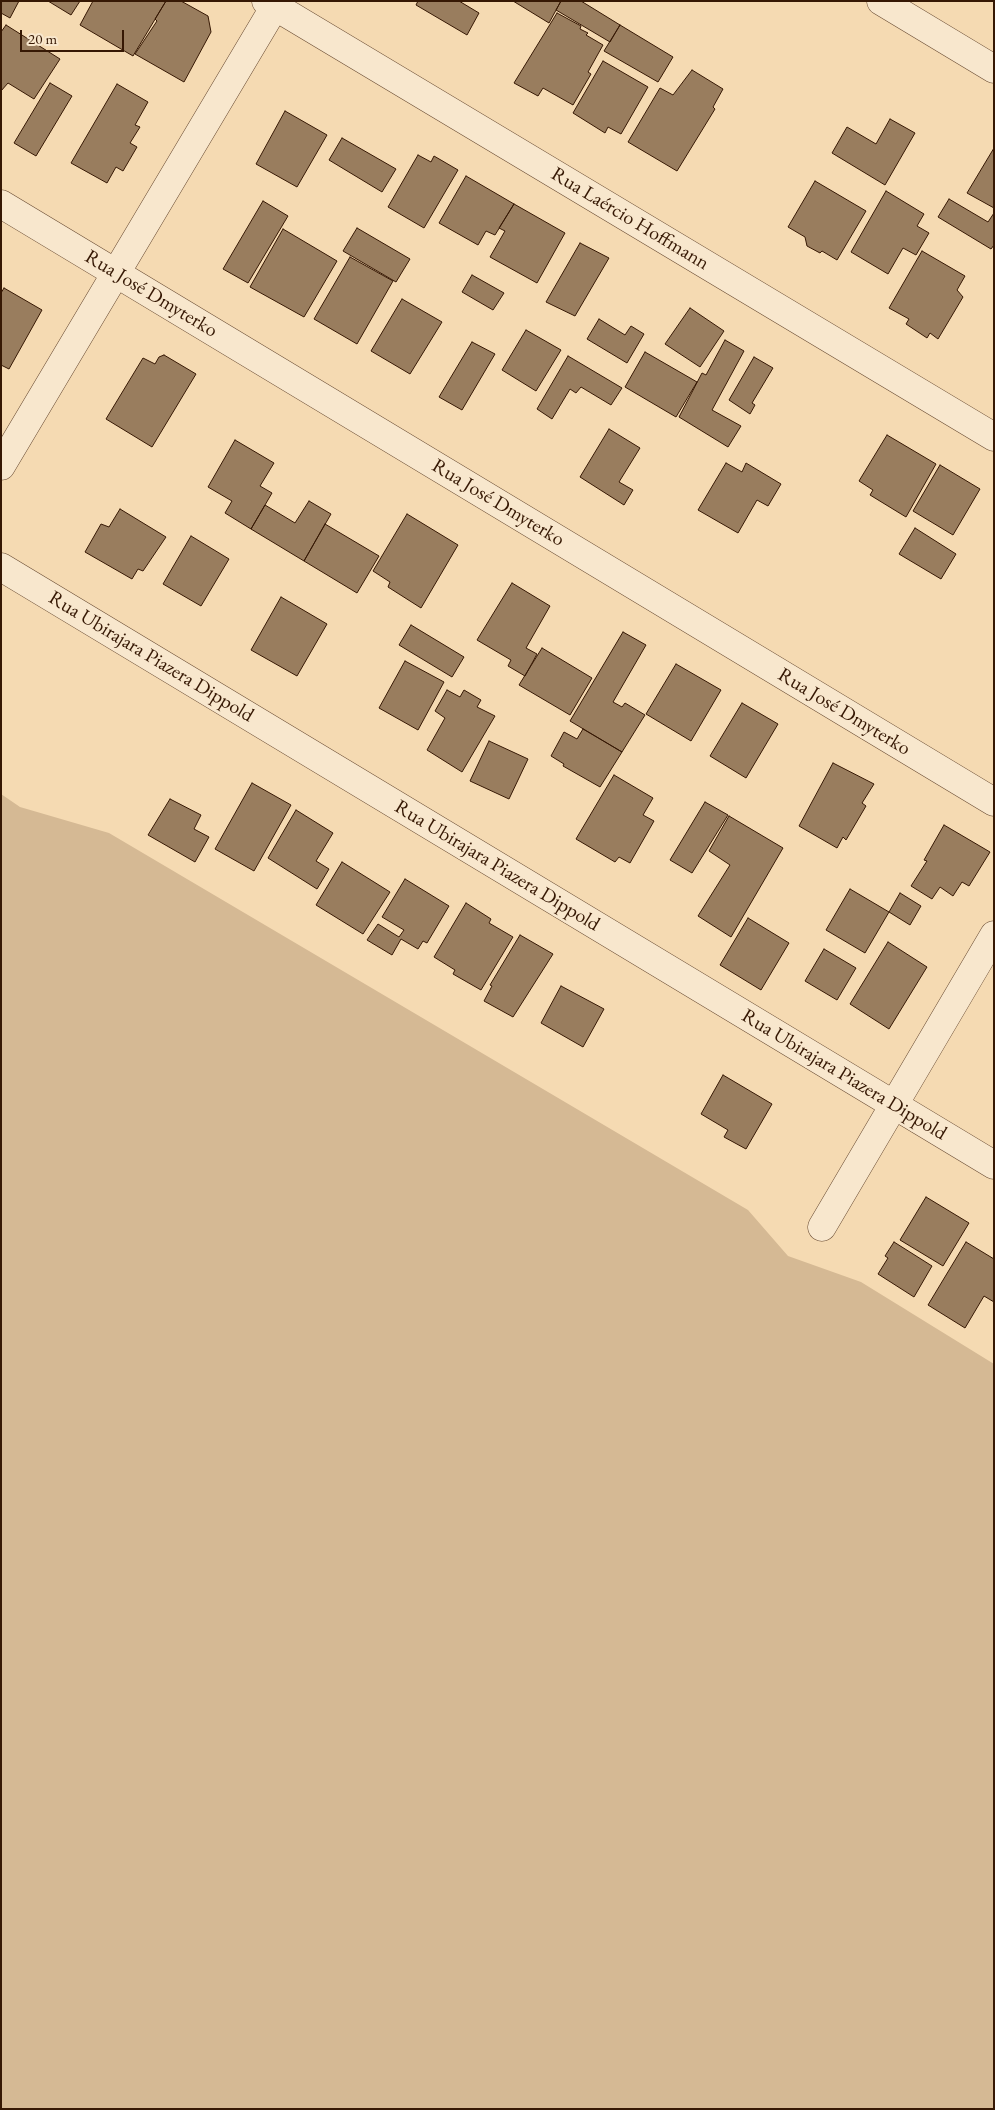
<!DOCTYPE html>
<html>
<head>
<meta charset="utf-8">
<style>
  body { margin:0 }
  #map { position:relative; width:995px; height:2110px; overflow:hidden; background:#f5dab2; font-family:"EB Garamond",serif }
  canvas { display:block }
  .frame { position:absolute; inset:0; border:2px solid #361804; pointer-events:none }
  .scale { position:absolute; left:20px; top:30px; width:104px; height:22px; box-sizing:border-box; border:2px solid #361804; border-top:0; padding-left:6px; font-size:15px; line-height:18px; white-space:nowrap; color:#361804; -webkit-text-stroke:4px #f8e7cd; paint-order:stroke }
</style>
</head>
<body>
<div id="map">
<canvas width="995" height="2110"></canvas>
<div class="frame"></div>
<div class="scale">20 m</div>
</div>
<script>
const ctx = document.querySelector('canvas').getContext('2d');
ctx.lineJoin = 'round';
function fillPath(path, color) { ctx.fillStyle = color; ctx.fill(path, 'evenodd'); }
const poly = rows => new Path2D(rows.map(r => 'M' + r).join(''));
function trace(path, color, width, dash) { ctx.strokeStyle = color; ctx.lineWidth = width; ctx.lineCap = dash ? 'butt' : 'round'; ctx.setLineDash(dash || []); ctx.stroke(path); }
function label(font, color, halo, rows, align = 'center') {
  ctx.font = font + ' "EB Garamond",serif'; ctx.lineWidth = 4.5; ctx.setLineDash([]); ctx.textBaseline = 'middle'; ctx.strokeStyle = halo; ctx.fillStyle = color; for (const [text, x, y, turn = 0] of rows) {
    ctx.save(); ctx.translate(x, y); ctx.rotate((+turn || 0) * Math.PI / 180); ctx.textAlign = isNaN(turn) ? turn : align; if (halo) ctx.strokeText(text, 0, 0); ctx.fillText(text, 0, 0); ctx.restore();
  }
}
const green = poly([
  [1,794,20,807,109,833,748,1210,788,1256,861,1282,994,1364,994,2109,1,2109]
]);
const building = poly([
  [1,1,19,1,10,18,1,13,1,1],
  [48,1,80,1,71,15,48,1],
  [93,1,166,1,133,56,80,25,93,1],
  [166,1,181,1,208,16,211,32,184,82,135,54,157,21,155,19,166,1],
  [418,1,459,1,479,13,467,35,416,5,418,1],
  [513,1,561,1,549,23,513,1],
  [561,1,581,1,620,25,610,42,556,10,561,1],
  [557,13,581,26,580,29,588,33,586,35,603,45,588,72,591,74,573,105,543,88,538,96,514,83,557,13],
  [6,25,60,59,34,99,8,83,1,91,1,32,6,25],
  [620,25,673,57,658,82,604,51,620,25],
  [603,61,648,87,621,134,608,127,605,133,573,113,603,61],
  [692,70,723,89,713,107,715,109,677,171,628,142,660,88,673,95,692,70],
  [50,83,72,96,36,156,14,143,50,83],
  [117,84,148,102,135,125,140,127,130,143,137,147,123,171,116,167,107,183,71,163,117,84],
  [285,111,327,135,297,187,256,164,285,111],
  [890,119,915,133,885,185,832,153,847,127,876,144,890,119],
  [342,138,396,169,382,192,329,160,342,138],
  [994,148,994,208,967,193,994,148],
  [418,155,431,162,434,156,458,170,424,228,388,207,418,155],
  [466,176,514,204,495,235,486,231,478,245,439,223,466,176],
  [815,181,866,211,837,260,822,251,820,253,807,246,805,237,788,227,815,181],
  [886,191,924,214,917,226,929,233,916,255,903,248,888,274,851,252,886,191],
  [949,199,988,222,994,213,994,245,991,249,938,217,949,199],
  [263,201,288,216,248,283,223,269,263,201],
  [514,204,565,233,537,283,490,257,505,231,499,228,514,204],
  [357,228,410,259,396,282,343,251,357,228],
  [283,229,337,261,304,317,250,287,283,229],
  [580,243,609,258,575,316,546,302,580,243],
  [922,251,965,276,957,290,963,297,938,339,930,333,927,338,906,324,909,319,889,308,922,251],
  [350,257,393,281,357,344,314,319,350,257],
  [472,275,504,293,493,310,462,292,472,275],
  [4,288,42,310,9,369,1,365,1,293,4,288],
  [402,299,442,322,410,374,371,351,402,299],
  [690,308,724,331,700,367,665,344,690,308],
  [599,319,625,335,631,326,644,334,627,363,587,339,599,319],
  [526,330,561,350,536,391,502,370,526,330],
  [725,340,744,351,712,410,741,426,728,447,679,417,702,373,706,375,725,340],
  [472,342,495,354,462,410,439,397,472,342],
  [645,352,697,382,676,417,625,387,645,352],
  [164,355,196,374,152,447,106,419,143,358,155,364,159,357,164,355],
  [568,356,622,388,611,405,581,387,576,393,570,389,552,419,537,409,568,356],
  [754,357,773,368,752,403,755,405,750,414,729,400,754,357],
  [609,429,640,448,619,482,633,490,624,505,580,477,609,429],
  [887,435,936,464,906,517,870,495,873,490,859,481,887,435],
  [235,440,274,463,260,486,272,493,251,529,225,513,232,501,208,487,235,440],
  [726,463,742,472,746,463,781,484,768,506,757,500,738,533,698,510,726,463],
  [940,465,980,489,953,535,913,511,940,465],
  [309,501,331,514,304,561,251,529,265,505,295,523,309,501],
  [120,509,166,537,143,571,138,569,132,579,85,552,101,524,109,527,120,509],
  [407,514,458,545,421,608,388,587,390,582,373,571,407,514],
  [325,524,379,556,357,593,304,561,325,524],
  [915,528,956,554,941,579,899,554,915,528],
  [191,536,229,559,201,606,163,584,191,536],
  [512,583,550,606,526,648,537,654,525,676,508,666,511,660,477,640,512,583],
  [281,597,327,624,297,676,251,650,281,597],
  [411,625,464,657,452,677,399,645,411,625],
  [623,632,646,645,613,702,622,707,625,703,645,715,622,752,570,721,623,632],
  [542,648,592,678,570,715,519,685,542,648],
  [405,661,444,682,418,730,379,708,405,661],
  [676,664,721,690,691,741,646,714,676,664],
  [447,690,460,697,464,690,481,700,477,707,495,716,462,772,427,750,445,718,435,711,447,690],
  [742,703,778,724,746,778,710,756,742,703],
  [583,729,622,752,600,787,563,766,564,764,551,756,564,732,577,739,583,729],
  [489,741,528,759,509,799,470,781,489,741],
  [833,763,874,784,862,803,866,806,846,840,843,837,837,848,799,826,833,763],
  [614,775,653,798,643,815,654,821,630,863,619,857,615,862,576,839,614,775],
  [252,783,291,805,254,871,215,849,252,783],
  [170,799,201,815,194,829,209,837,195,862,148,835,170,799],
  [705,802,728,815,692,873,670,860,705,802],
  [296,810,333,833,316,861,329,869,317,889,268,858,296,810],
  [729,816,783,848,731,937,698,916,730,865,709,851,729,816],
  [944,825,990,852,969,886,962,882,953,896,940,887,932,899,911,886,927,861,924,860,944,825],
  [342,862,390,892,363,934,316,905,342,862],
  [405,879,449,906,427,943,423,941,418,949,401,939,392,955,367,940,378,924,399,937,404,930,382,917,405,879],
  [850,889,889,912,865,953,826,930,850,889],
  [900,893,921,906,910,925,889,912,900,893],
  [466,903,491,919,489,923,513,937,481,990,453,974,455,970,434,957,466,903],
  [748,918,789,943,761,990,720,965,748,918],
  [520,935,553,954,513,1017,484,1001,492,986,490,985,520,935],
  [888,942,927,967,889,1029,850,1004,888,942],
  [824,949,856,968,837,1000,805,981,824,949],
  [561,986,604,1009,583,1047,541,1023,561,986],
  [723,1075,772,1104,746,1149,724,1137,728,1130,701,1114,723,1075],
  [926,1197,969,1223,943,1266,900,1240,926,1197],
  [894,1242,932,1266,914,1297,878,1274,888,1258,885,1256,894,1242],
  [966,1242,994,1259,994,1302,984,1296,965,1328,928,1305,966,1242]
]);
const minor = poly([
  [266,1,994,437],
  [881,1,994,69],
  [1,204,994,802],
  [1,466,278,1],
  [1,567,994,1165],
  [822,1227,994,935]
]);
const streetNames = [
  ["Rua Laércio Hoffmann",630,219,31],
  ["Rua José Dmyterko",151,294,31],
  ["Rua José Dmyterko",498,503,31],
  ["Rua Ubirajara Piazera Dippold",151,657,31],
  ["Rua José Dmyterko",844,712,31],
  ["Rua Ubirajara Piazera Dippold",497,866,31],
  ["Rua Ubirajara Piazera Dippold",844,1075,31]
];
fillPath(green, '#d5b994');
fillPath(building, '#997d5e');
trace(building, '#361804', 1);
trace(minor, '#664830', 29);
trace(minor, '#f8e7cd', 28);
label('20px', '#361804', '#f8e7cd', streetNames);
</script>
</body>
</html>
